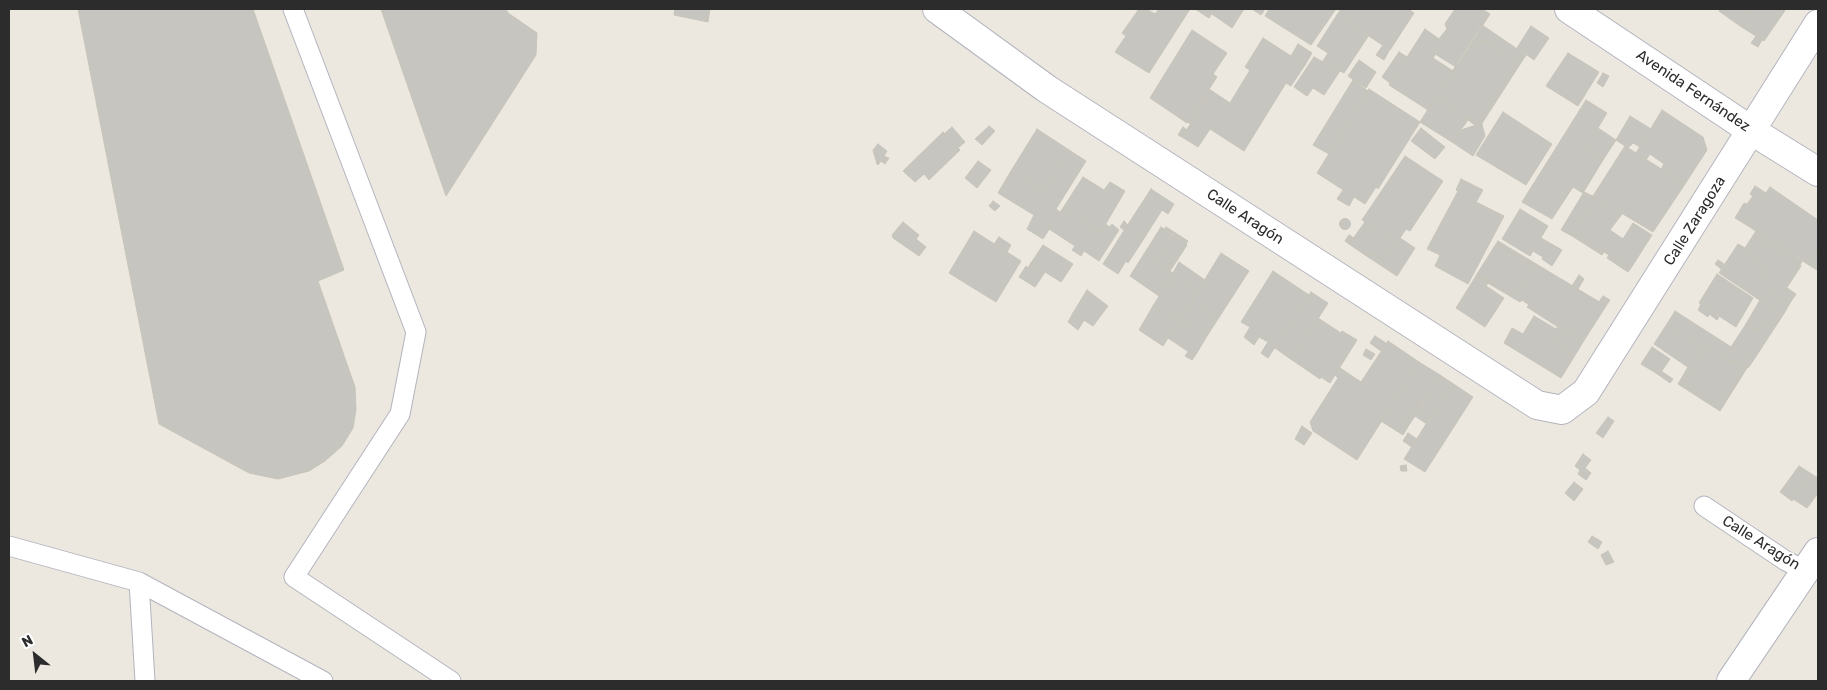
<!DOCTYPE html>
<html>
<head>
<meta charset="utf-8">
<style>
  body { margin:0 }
  #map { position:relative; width:1827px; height:690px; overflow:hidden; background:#ece8e0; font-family:Rubik,sans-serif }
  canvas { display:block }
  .frame { position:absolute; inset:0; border:10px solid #2c2c2c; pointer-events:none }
  .north { position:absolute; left:10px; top:630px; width:50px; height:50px; -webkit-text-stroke:4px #fff; paint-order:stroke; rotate:331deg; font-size:14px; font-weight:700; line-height:20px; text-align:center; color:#2c2c2c }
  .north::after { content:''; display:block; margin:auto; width:18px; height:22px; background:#2c2c2c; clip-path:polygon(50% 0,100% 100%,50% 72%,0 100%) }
</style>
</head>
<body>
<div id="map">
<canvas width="1827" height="690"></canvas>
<div class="frame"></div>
<div class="north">N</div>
</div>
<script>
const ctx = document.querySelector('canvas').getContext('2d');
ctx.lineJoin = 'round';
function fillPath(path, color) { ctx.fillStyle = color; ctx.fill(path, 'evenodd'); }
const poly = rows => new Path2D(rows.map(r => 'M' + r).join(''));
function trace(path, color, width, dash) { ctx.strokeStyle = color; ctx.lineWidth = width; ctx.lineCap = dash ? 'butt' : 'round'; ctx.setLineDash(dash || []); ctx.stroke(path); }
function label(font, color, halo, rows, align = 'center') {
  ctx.font = font + ' Rubik,sans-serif'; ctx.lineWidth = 4; ctx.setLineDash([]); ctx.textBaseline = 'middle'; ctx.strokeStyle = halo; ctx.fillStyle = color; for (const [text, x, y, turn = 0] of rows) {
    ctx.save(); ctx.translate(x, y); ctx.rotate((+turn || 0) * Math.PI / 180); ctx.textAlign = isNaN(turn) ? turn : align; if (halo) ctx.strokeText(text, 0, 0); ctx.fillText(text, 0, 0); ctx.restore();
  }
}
const building = poly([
  [78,9,253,9,344,270,318,281,355,387,356,410,353,428,342,446,325,461,309,471,278,479,249,473,159,424,78,9],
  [381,9,506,9,508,13,537,33,536,55,446,196,381,9],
  [675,9,710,9,708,22,674,15,675,9],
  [1139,9,1146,9,1155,14,1159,9,1190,9,1149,73,1115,52,1126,36,1122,33,1139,9],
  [1195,9,1215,9,1209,18,1195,9],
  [1215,9,1244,9,1232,28,1212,14,1215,9],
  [1252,9,1261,9,1264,11,1261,15,1252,9],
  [1269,9,1280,10,1281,9,1336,9,1311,45,1265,16,1269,9],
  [1341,9,1408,9,1414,13,1390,50,1337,15,1341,9],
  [1455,9,1482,9,1490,14,1456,67,1435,54,1441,45,1438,40,1447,29,1445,24,1455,9],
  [1720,9,1752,9,1740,26,1719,11,1720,9],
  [1752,9,1786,9,1764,41,1740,26,1752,9],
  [1337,15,1369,35,1344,73,1323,61,1328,53,1317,46,1337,15],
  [1482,25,1526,55,1479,128,1464,117,1465,116,1478,123,1517,62,1482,40,1478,45,1472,40,1482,25],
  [1531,26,1549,38,1534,60,1517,48,1531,26],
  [1425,29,1439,39,1441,45,1433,58,1453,71,1428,110,1389,85,1425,29],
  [1192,30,1227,53,1213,74,1217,77,1187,123,1150,98,1192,30],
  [1756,36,1762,40,1758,47,1751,43,1756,36],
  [1263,38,1305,65,1291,86,1286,83,1244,151,1210,129,1198,147,1182,137,1212,91,1230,103,1250,70,1245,67,1263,38],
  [1472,40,1478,45,1482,40,1517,62,1478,123,1436,97,1472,40],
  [1298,44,1312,53,1305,65,1291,56,1298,44],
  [1383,45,1390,49,1384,60,1376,55,1383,45],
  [1399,52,1407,57,1390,83,1382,77,1399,52],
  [1568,53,1599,72,1578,106,1546,86,1568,53],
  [1314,57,1340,71,1324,95,1313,88,1307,96,1294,87,1314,57],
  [1359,60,1376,72,1366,88,1348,76,1359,60],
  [1603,73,1609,76,1603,87,1597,83,1603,73],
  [1353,80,1368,91,1329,154,1313,145,1353,80],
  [1209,89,1212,91,1191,124,1187,122,1209,89],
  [1369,89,1420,122,1378,189,1376,187,1365,204,1317,173,1369,89],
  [1436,97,1465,116,1464,117,1468,120,1452,142,1420,122,1436,97],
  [1586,100,1607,113,1585,149,1603,160,1583,193,1573,187,1552,219,1522,202,1586,100],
  [1662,110,1703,137,1707,150,1685,184,1661,169,1664,164,1650,154,1646,160,1636,153,1662,110],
  [1503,112,1552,144,1526,185,1476,155,1503,112],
  [1630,116,1651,129,1640,147,1633,143,1628,148,1616,140,1630,116],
  [1482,124,1485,136,1473,156,1452,142,1461,130,1476,125,1479,128,1482,124],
  [989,126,995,131,982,145,975,139,989,126],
  [952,127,965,142,958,148,944,134,952,127],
  [1183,127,1187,130,1182,137,1178,135,1183,127],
  [1421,128,1445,147,1435,159,1411,141,1421,128],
  [1598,128,1616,140,1603,160,1585,149,1598,128],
  [1037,129,1069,150,1043,191,1011,171,1037,129],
  [943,132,960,150,929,180,924,174,915,182,903,171,943,132],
  [878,144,887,151,884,156,889,158,885,164,881,161,878,165,877,164,873,150,878,144],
  [1625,146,1685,184,1653,232,1593,196,1625,146],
  [1069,150,1086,161,1056,209,1060,212,1043,239,1027,229,1034,215,998,193,1011,171,1043,191,1069,150],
  [1405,156,1443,181,1410,231,1406,229,1400,238,1394,241,1362,220,1405,156],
  [978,161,991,170,977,188,965,178,978,161],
  [1083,177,1104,190,1110,182,1125,191,1101,232,1063,208,1083,177],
  [1461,179,1483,190,1476,202,1504,216,1468,284,1435,266,1440,255,1427,249,1458,191,1456,190,1461,179],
  [1755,186,1766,193,1745,224,1735,218,1744,203,1747,204,1753,196,1750,194,1755,186],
  [1770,187,1818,220,1818,251,1809,265,1745,224,1770,187],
  [1151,189,1174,204,1168,214,1162,210,1143,240,1125,229,1151,189],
  [1343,190,1354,197,1349,206,1337,199,1343,190],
  [1584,192,1595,197,1572,236,1561,230,1584,192],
  [1595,197,1622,214,1610,230,1623,239,1633,223,1652,235,1631,268,1602,249,1601,252,1574,232,1595,197],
  [993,201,1000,206,995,211,989,206,993,201],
  [1063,208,1101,232,1105,224,1110,227,1112,224,1119,230,1099,261,1084,251,1081,256,1072,250,1075,246,1049,229,1063,208],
  [1520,209,1548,226,1530,256,1502,239,1520,209],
  '1339.5 224a5.5 5.5 0 1 1 11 0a5.5 5.5 0 1 1-11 0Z',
  [1124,221,1128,225,1124,230,1120,227,1124,221],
  [903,222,919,235,916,239,926,247,919,256,893,238,892,235,903,222],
  [1365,222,1394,241,1383,260,1372,253,1365,255,1349,244,1365,222],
  [1161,227,1175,236,1163,254,1172,261,1171,263,1174,265,1170,271,1144,254,1161,227],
  [1166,227,1188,241,1186,244,1164,230,1166,227],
  [1125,229,1143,240,1128,263,1126,261,1118,274,1103,264,1125,229],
  [974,231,1021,261,996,302,949,273,974,231],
  [1756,231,1803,260,1800,265,1757,237,1747,254,1768,268,1758,283,1780,298,1773,309,1719,273,1738,244,1745,248,1756,231],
  [1574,232,1601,252,1602,249,1631,268,1628,272,1607,258,1609,255,1604,252,1602,255,1572,236,1574,232],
  [1349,235,1354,238,1349,244,1345,241,1349,235],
  [1175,236,1187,245,1174,265,1171,263,1172,261,1163,254,1175,236],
  [999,237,1011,245,1007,252,994,244,999,237],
  [1757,237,1801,266,1780,298,1758,283,1768,268,1747,254,1757,237],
  [1400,238,1415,248,1397,276,1365,255,1372,253,1383,260,1394,241,1400,238],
  [1541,238,1562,250,1552,266,1542,259,1543,257,1533,251,1541,238],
  [1498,241,1606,306,1583,342,1579,340,1582,336,1573,327,1569,334,1527,307,1529,305,1522,300,1520,302,1476,276,1477,274,1515,296,1533,266,1496,244,1498,241],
  [1496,244,1533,266,1515,296,1477,274,1496,244],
  [1043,245,1073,264,1061,282,1031,263,1043,245],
  [1818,251,1818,269,1817,270,1809,265,1818,251],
  [1221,253,1249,271,1218,319,1191,302,1221,253],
  [1144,254,1173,273,1159,296,1130,276,1144,254],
  [1718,260,1724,264,1721,269,1715,264,1718,260],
  [1179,262,1205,280,1199,289,1190,283,1185,290,1169,280,1179,262],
  [1031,263,1045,272,1035,287,1019,277,1026,266,1028,268,1031,263],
  [1273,271,1309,295,1268,358,1261,353,1268,342,1259,337,1254,345,1244,337,1250,327,1241,322,1273,271],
  [1717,274,1753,298,1736,327,1699,303,1717,274],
  [1579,275,1584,279,1578,289,1572,286,1579,275],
  [1476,276,1488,283,1486,286,1504,298,1485,327,1456,308,1476,276],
  [1169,280,1185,290,1190,283,1199,289,1178,322,1153,306,1169,280],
  [1787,288,1796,294,1790,303,1781,297,1787,288],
  [1087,290,1108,306,1093,326,1073,313,1087,290],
  [1311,292,1328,303,1292,360,1275,348,1311,292],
  [1603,296,1610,300,1606,306,1599,302,1603,296],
  [1781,297,1790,303,1783,315,1773,309,1781,297],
  [1760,300,1779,312,1770,325,1764,322,1758,332,1746,324,1760,300],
  [1191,302,1218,319,1207,336,1180,318,1191,302],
  [1701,304,1719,317,1717,320,1709,314,1708,317,1698,310,1701,304],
  [1153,306,1178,322,1163,346,1139,330,1153,306],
  [1675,311,1753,361,1748,368,1737,361,1735,363,1707,346,1705,350,1667,324,1675,311],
  [1779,312,1783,315,1753,361,1731,347,1746,324,1758,332,1764,322,1770,325,1779,312],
  [1073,313,1084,320,1078,330,1068,322,1073,313],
  [1534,316,1556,329,1558,326,1564,330,1554,343,1574,357,1561,378,1504,343,1512,328,1523,334,1534,316],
  [1180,318,1207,336,1195,356,1168,338,1180,318],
  [1318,318,1341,333,1342,331,1357,340,1330,383,1321,377,1320,379,1292,360,1318,318],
  [1667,324,1705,350,1692,370,1654,344,1667,324],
  [1573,327,1582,336,1579,340,1569,334,1573,327],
  [1564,330,1583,342,1574,357,1554,343,1564,330],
  [1375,336,1386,343,1381,351,1370,343,1375,336],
  [1388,341,1419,362,1357,460,1313,431,1310,422,1338,378,1335,375,1340,368,1361,382,1388,341],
  [1707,346,1740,367,1735,376,1739,378,1728,396,1723,392,1715,403,1683,383,1707,346],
  [1652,347,1670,359,1659,375,1641,364,1652,347],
  [1366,349,1375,354,1371,360,1363,355,1366,349],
  [1188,352,1195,356,1192,360,1185,356,1188,352],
  [1737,361,1747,368,1720,411,1678,384,1688,367,1692,370,1683,383,1715,403,1723,392,1728,396,1739,378,1735,376,1740,367,1735,363,1737,361],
  [1419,362,1440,375,1420,406,1417,404,1405,423,1388,411,1419,362],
  [1661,371,1673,379,1670,383,1659,375,1661,371],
  [1440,375,1452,383,1427,424,1415,416,1440,375],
  [1452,383,1473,397,1425,472,1404,459,1452,383],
  [1417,404,1421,407,1409,425,1405,423,1417,404],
  [1388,411,1409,425,1403,435,1381,421,1388,411],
  [1608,417,1614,421,1603,438,1596,433,1608,417],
  [1302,426,1312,433,1304,445,1295,439,1302,426],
  [1408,433,1417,439,1412,447,1403,441,1408,433],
  [1583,454,1591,460,1585,468,1591,473,1586,480,1578,474,1580,470,1575,466,1583,454],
  [1406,465,1407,471,1401,471,1400,466,1406,465],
  [1799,466,1818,478,1818,486,1807,477,1792,501,1780,492,1799,466],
  [1807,477,1818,486,1818,493,1807,508,1793,499,1807,477],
  [1574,482,1583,489,1574,501,1565,493,1574,482],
  [1592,536,1602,542,1598,549,1588,542,1592,536],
  [1608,551,1614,562,1606,565,1601,555,1608,551]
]);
const service = poly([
  [293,9,416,332,400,414,294,577,451,681],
  [1704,506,1786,561,1806,571],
  [9,546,139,582,323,681],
  [139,582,145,681]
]);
const minor = poly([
  [937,9,1047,89,1537,405,1562,410,1586,392,1818,24],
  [1569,9,1752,131,1818,172],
  [1731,681,1818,552]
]);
const streetNames = [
  ["Avenida Fernández",1693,91,34],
  ["Calle Aragón",1245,217,33],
  ["Calle Zaragoza",1695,221,-58],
  ["Calle Aragón",1761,543,32]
];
fillPath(building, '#c7c5bf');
trace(building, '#c7c4b9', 1);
trace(service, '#b3b4be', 21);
trace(minor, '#b3b4be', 30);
trace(service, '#fff', 19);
trace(minor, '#fff', 28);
label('15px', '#2c2c2c', '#fff', streetNames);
</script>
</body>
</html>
